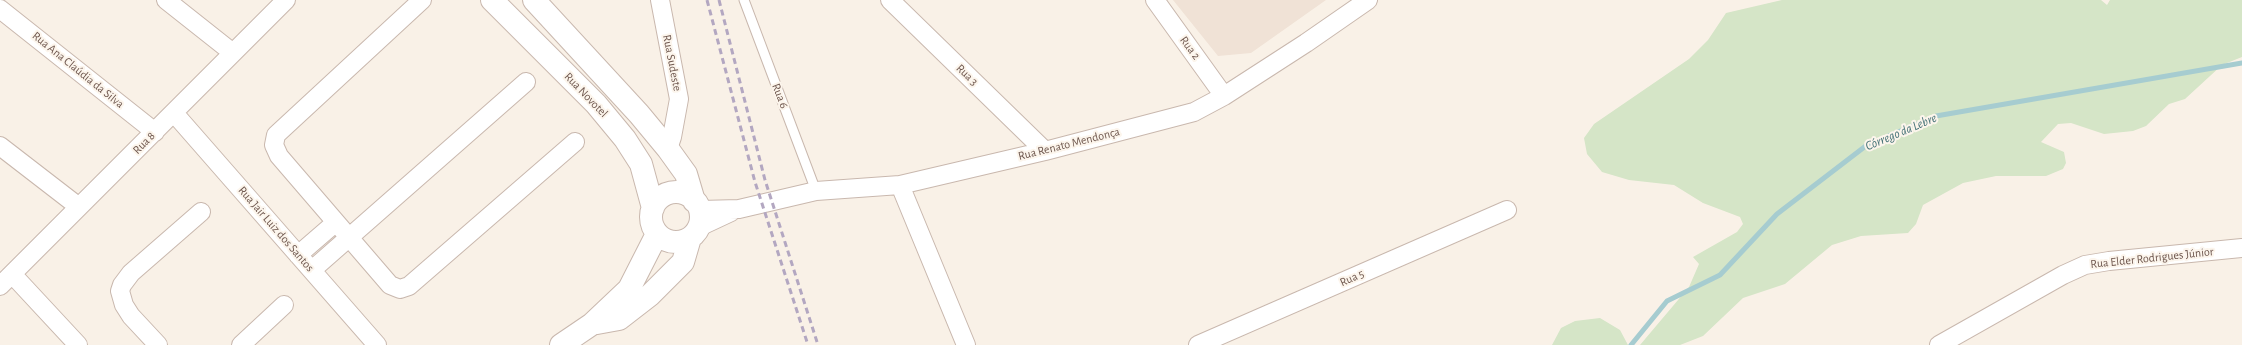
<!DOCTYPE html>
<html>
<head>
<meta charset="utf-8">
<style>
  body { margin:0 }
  canvas { display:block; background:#f9f1e7 }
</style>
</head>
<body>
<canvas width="2242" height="345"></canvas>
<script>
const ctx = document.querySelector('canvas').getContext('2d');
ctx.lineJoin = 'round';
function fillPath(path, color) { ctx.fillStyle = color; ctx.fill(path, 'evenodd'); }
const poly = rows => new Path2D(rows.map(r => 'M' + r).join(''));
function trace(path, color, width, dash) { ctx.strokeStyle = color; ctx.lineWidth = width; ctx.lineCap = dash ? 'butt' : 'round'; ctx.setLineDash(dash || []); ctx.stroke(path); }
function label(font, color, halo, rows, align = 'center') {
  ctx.font = font + ' "Alegreya Sans",sans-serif'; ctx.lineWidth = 4; ctx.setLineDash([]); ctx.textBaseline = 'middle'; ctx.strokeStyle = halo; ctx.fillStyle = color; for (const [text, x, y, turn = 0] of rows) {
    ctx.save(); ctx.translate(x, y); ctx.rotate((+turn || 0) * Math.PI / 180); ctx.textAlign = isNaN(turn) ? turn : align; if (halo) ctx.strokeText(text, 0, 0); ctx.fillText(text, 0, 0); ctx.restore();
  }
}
const residential = poly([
  [1173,0,1326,0,1251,53,1218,56]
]);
const green = poly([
  [1782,0,2101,0,2107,5,2110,0,2242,0,2242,57,2222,65,2185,99,2169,104,2146,126,2133,131,2104,134,2071,123,2058,124,2041,142,2064,152,2066,163,2063,169,2046,176,1996,176,1963,183,1923,205,1916,224,1908,233,1861,236,1832,245,1785,284,1743,298,1703,336,1680,345,1640,345,1689,287,1699,264,1693,257,1737,232,1743,224,1740,217,1703,203,1674,185,1629,180,1602,172,1587,154,1584,138,1594,124,1689,59,1708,40,1726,13],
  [1600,318,1620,330,1628,345,1552,345,1561,328,1575,321]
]);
const stream = poly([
  [1631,345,1667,301,1720,275,1777,214,1867,145,1936,116,2242,63]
]);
const service = poly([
  [744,0,816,191]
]);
const minor = poly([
  [166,0,233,53],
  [422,0,276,135,274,145,279,156,390,285,400,289,409,286,575,142],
  [660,0,679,99,672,137,668,149],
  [890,0,1045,151],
  [1155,0,1224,96],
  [0,9,155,132],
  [174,113,377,345],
  [0,146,79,207],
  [900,185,966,345],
  [700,210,739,209,816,191,900,185,1045,151,1194,112,1224,96,1306,43,1368,0],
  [699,227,731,212],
  [298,255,335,223],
  [312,270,526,82],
  [12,274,78,345],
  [0,286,286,0],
  [158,345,131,316,124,305,120,291,122,285,131,273,201,212],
  [241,345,284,305],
  [1198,345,1507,210],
  [1939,345,2063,275,2085,265,2109,261,2242,248]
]);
const tertiary = poly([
  [492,0,596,104,625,139,641,164,653,208],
  [534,0,639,114,668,149,686,174,694,201],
  '651 217a25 25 0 1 1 50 0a25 25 0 1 1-50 0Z',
  [597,323,619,319,650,295,683,262,690,238],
  [561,345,592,324,629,289,657,234]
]);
const rail = poly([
  [707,0,755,182,808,345],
  [719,0,765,180,818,345]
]);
const streetNames = [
  ["Rua 2",1190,48,54],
  ["Rua Sudeste",672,63,79],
  ["Rua Ana Claúdia da Silva",78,70,39],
  ["Rua 3",967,75,44],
  ["Rua Novotel",586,95,46],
  ["Rua 6",780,96,69],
  ["Rua 8",144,143,-45],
  ["Rua Renato Mendonça",1069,144,-14],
  ["Rua Jair Luiz dos Santos",276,229,49],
  ["Rua Elder Rodrigues Júnior",2152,258,-6],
  ["Rua 5",1352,278,-24]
];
const waterNames = [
  ["Córrego da Lebre",1901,132,-23]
];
fillPath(residential, '#f0e2d6');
fillPath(green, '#d5e5c7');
trace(stream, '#a6ccd0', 5);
trace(service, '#c9b8ae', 11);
trace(minor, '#c9b8ae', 20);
trace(tertiary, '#c9b8ae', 24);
trace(service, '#fff', 9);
trace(minor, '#fff', 18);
trace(tertiary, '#fff', 22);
trace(rail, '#b3a7c1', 3, [6, 4]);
label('12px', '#6f584f', '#fcf5ec', streetNames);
label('italic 13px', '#487479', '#fcf5ec', waterNames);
</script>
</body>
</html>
